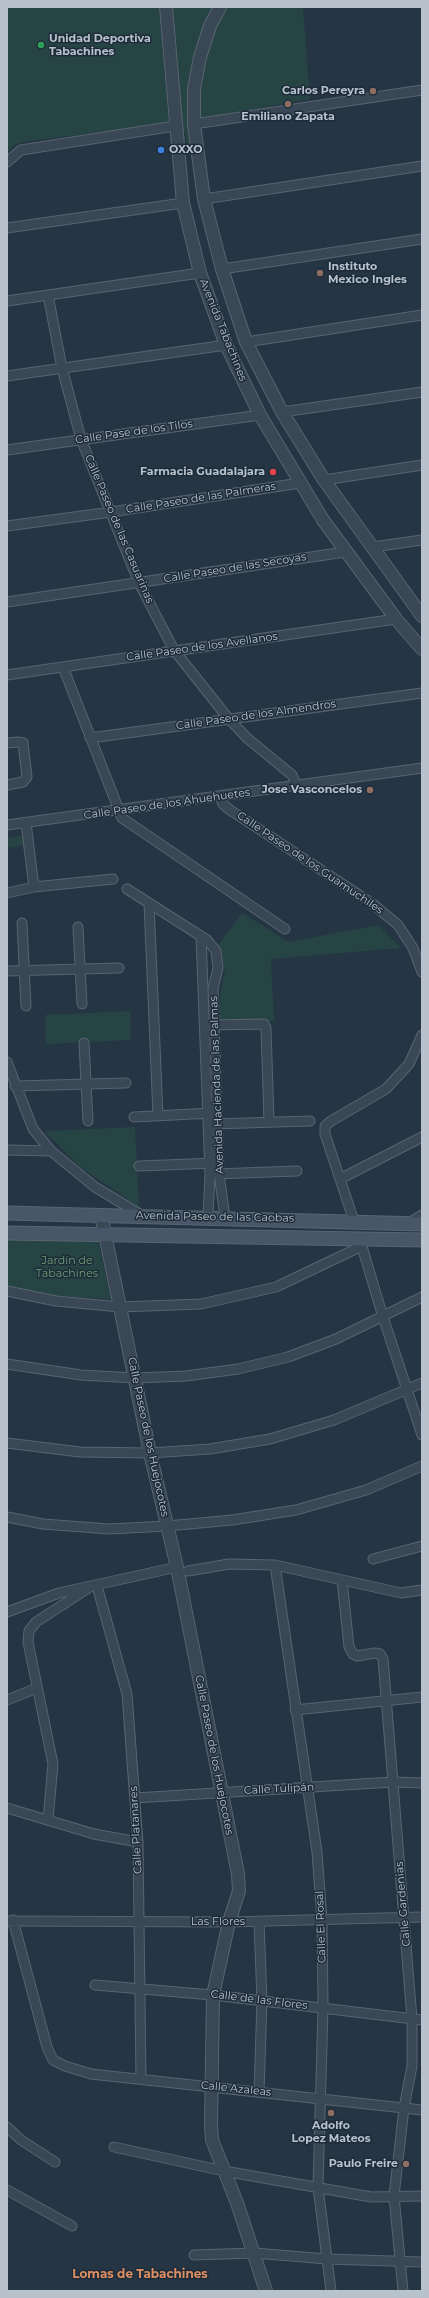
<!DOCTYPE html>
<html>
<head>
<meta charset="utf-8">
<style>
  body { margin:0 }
  #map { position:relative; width:429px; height:2298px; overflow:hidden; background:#253544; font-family:Montserrat,sans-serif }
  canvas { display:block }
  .frame { position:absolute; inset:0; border:8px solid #b7c2cd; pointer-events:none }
</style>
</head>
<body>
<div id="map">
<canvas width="429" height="2298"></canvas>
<div class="frame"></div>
</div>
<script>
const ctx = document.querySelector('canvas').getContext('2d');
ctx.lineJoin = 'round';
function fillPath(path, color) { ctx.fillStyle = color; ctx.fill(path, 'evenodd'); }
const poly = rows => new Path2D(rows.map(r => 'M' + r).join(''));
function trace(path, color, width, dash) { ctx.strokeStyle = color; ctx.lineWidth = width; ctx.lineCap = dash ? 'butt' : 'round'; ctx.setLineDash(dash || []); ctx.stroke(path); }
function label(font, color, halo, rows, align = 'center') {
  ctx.font = font + ' Montserrat,sans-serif'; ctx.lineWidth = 3; ctx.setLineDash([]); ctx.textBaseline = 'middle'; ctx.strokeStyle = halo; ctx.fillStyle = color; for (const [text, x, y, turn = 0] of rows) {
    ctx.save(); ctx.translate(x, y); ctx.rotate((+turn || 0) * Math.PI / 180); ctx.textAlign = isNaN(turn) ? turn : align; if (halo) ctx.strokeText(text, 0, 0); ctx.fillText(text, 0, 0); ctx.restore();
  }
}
const green = poly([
  [7,7,159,7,169,123,24,142,16,144,7,152],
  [170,7,213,7,190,123,191,152,187,152,185,132,181,124],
  [226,7,303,7,310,99,200,119,199,102,204,65,214,32],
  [24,835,25,845,7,848,7,838],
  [242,913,289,942,378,925,401,948,271,959,274,1021,219,1023,218,1004,225,971,217,946],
  [130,1011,131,1040,46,1044,45,1015],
  [135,1127,139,1207,80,1167,44,1131],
  [7,1236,97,1238,111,1299,57,1296,7,1287]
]);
const minor = poly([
  [194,124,422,90],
  [7,162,21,150,175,126],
  [204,199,422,166],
  [7,228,183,203],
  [222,269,422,239],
  [48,295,62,368,81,439,139,583,174,650,228,718,247,738,292,775,297,786],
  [7,301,200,273],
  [246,342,422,315],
  [7,376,226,345],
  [282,412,422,392],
  [7,450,260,415],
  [324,480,422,465],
  [7,526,111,512,300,483],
  [373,547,422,540],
  [7,602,345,552],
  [63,667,122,818,285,929],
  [7,675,396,619],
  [90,738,422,693],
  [7,743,18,742,23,743,27,777,23,782,7,785],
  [220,797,223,804,230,810,373,904,398,925,413,948,422,972],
  [26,823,34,887],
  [7,825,422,768],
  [127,889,207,940,216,951,218,968,213,989,219,1174,225,1217],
  [7,893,34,887,113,879],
  [149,903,158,1116],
  [22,923,26,1006],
  [78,927,82,1004],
  [201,936,210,1174,208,1217],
  [7,971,119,968],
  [210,1025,264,1024,266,1028,269,1122],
  [84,1043,88,1121],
  [7,1062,33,1129,51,1151,95,1187,143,1216],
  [15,1086,126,1083],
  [134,1117,212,1113],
  [213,1124,310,1121],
  [7,1150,51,1151],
  [139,1166,216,1163],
  [215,1174,297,1171],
  [340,1179,422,1137],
  [354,1221,325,1134,325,1126,331,1121,386,1089,409,1064,422,1035],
  [409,1223,422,1215],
  [360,1240,383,1317,422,1435],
  [7,1291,56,1301,120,1307,201,1304,276,1287,362,1246],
  [7,1364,81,1375,135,1378,186,1376,238,1369,288,1357,336,1339,422,1297],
  [7,1443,80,1452,150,1453,210,1449,270,1439,334,1420,422,1383],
  [7,1517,43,1524,109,1529,167,1526,232,1520,296,1510,366,1490,422,1466],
  [373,1559,422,1546],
  [275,1565,317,1852,322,1920,323,2008,318,2187,331,2291],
  [188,1571,229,1564,275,1565,401,1593,422,1590],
  [342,1580,349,1647,353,1654,357,1656,375,1653,380,1654,383,1659,412,2019,412,2066,404,2108,394,2196,403,2291],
  [97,1586,127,1694,138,1842,141,2079],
  [7,1612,59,1593,177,1567],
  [7,1700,37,1688],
  [295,1710,422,1697],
  [135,1798,393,1782,422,1783],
  [7,1808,94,1834,138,1842],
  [48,1820,53,1764,28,1642,29,1631,36,1622,90,1587],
  [13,1920,47,2047,53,2060,65,2066,91,2074,422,2110],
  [7,1921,229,1922,422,1917],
  [95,1985,213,1995,422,2020],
  [259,2091,262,2001,259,1921],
  [7,2127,21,2140,55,2162],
  [114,2147,224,2171,371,2197,422,2196],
  [7,2190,72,2226],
  [194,2255,254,2253,327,2259,422,2262]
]);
const tertiary = poly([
  [166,7,183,203,200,273,226,345,260,415,323,520,396,619,422,649],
  [220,7,210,26,200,57,194,89,194,124,204,199,222,269,246,342,282,412,324,480,422,616],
  [101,1215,150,1453,177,1567,238,1874,239,1891,229,1922,213,1995,211,2124,212,2140,237,2203,266,2291]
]);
const secondary = poly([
  [7,1213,422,1224],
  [7,1233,422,1240]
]);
const markers = [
  [41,45,4,"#2e9e5b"],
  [373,91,4,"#8d6e63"],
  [288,104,4,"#8d6e63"],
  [161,150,4,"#3f7fe0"],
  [320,273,4,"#8d6e63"],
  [273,472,4,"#e0444e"],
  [370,790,4,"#8d6e63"],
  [331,2113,4,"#8d6e63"],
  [406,2164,4,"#8d6e63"]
];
const poiNames = [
  ["Unidad Deportiva",49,39,"left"],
  ["Tabachines",49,52,"left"],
  ["Carlos Pereyra",365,91],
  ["Emiliano Zapata",288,117,"center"],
  ["OXXO",169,150,"left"],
  ["Instituto",328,267,"left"],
  ["Mexico Ingles",328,280,"left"],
  ["Farmacia Guadalajara",265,472],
  ["Jose Vasconcelos",362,790],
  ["Adolfo",331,2126,"center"],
  ["Lopez Mateos",331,2139,"center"],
  ["Paulo Freire",398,2164]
];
const streetNames = [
  ["Avenida Tabachines",223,330,68],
  ["Calle Pase de los Tilos",134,432,-8],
  ["Calle Paseo de las Palmeras",201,498,-9],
  ["Calle Paseo de las Casuarinas",119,529,67],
  ["Calle Paseo de las Secoyas",235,568,-9],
  ["Calle Paseo de los Avellanos",202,647,-8],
  ["Calle Paseo de los Almendros",256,715,-8],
  ["Calle Paseo de los Ahuehuetes",167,804,-8],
  ["Calle Paseo de los Guamuchiles",310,863,34],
  ["Avenida Hacienda de las Palmas",217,1085,-92],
  ["Avenida Paseo de las Caobas",215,1217,1],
  ["Calle Paseo de los Huejocotes",148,1437,78],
  ["Calle Paseo de los Huejocotes",214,1755,79],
  ["Calle Tulipán",279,1789,-3],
  ["Calle Platanares",136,1830,-93],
  ["Calle Gardenias",403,1904,-95],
  ["Las Flores",218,1922],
  ["Calle El Rosal",321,1927,-92],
  ["Calle de las Flores",259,2000,7],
  ["Calle Azaleas",236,2089,6]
];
const parkNames = [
  ["Jardín de",67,1261],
  ["Tabachines",67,1274]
];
const neighbourhoodNames = [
  ["Lomas de Tabachines",140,2274]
];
fillPath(green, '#274445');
trace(minor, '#586571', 11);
trace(tertiary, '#586571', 14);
trace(secondary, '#586571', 15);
trace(minor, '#3a4754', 9);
trace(tertiary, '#3a4754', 12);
trace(secondary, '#485667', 13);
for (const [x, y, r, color] of markers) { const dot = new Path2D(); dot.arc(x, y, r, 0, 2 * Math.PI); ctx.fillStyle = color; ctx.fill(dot); trace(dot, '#1e2c39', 1.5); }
label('bold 11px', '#b7c2cd', '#1e2c39', poiNames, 'right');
label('11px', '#b7c2cd', '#1e2c39', streetNames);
label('11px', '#6da074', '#1e2c39', parkNames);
label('bold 12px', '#dd8e63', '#1e2c39', neighbourhoodNames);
</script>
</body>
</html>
